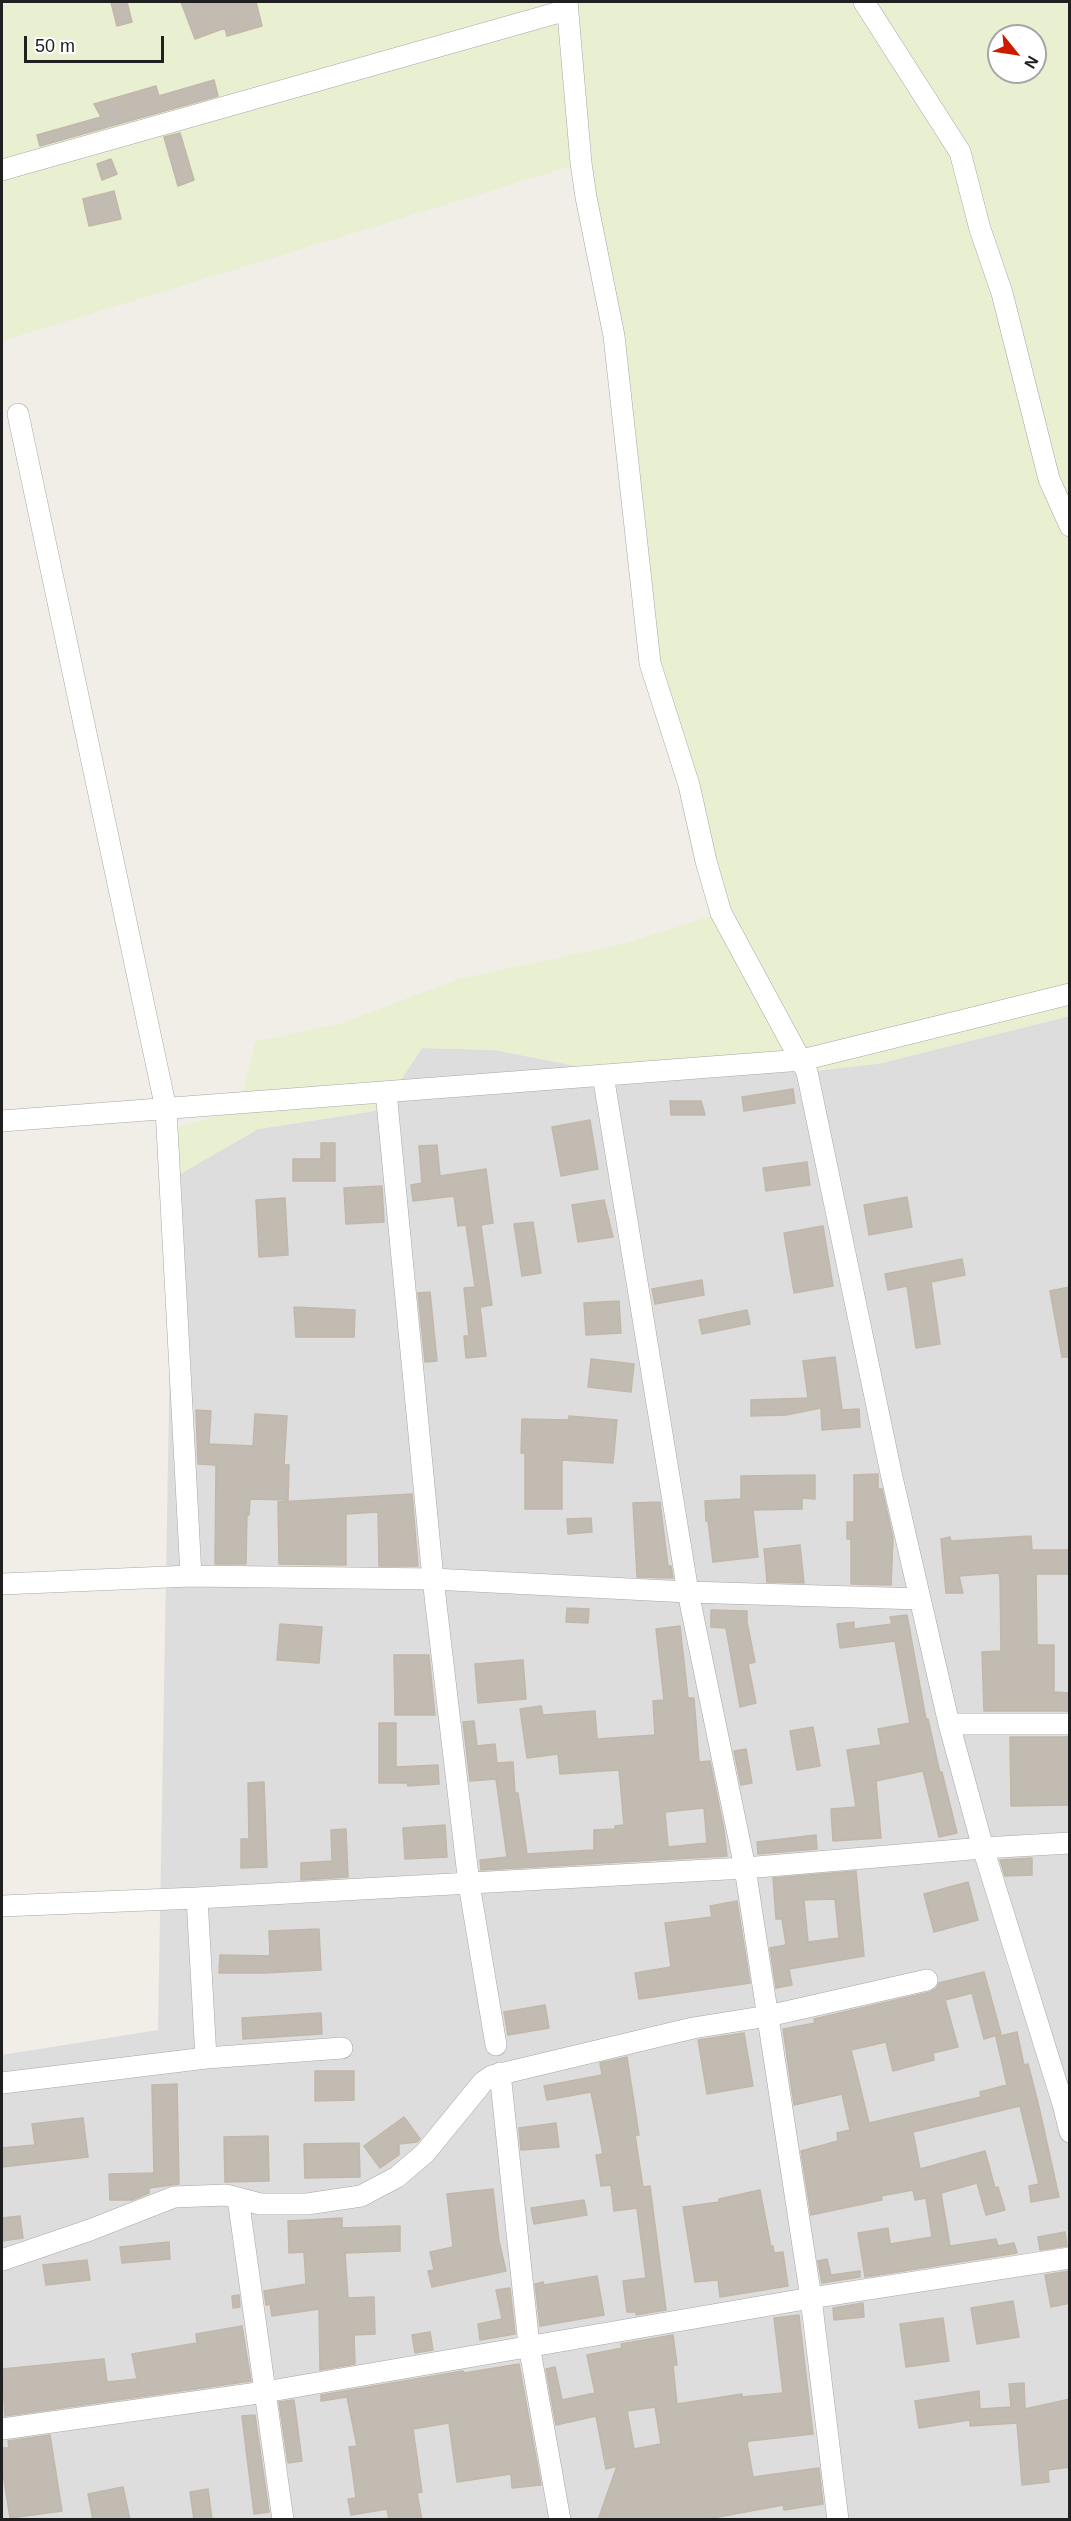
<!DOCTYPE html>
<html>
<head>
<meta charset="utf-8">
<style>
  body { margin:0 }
  #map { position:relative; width:1071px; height:2521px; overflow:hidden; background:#f0eee6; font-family:Helvetica,sans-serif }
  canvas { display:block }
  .frame { position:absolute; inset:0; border:3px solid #202020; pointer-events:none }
  .north { position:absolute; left:987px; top:24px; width:60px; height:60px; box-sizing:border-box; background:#fff; border:2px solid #a6a6a6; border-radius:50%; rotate:120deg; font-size:16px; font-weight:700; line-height:24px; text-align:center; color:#202020 }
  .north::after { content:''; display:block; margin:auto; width:21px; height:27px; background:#cf1a00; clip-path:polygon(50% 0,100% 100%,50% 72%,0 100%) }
  .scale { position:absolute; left:24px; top:36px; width:140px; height:27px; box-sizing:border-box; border:3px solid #202020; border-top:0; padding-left:8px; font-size:18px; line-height:21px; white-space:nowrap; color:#202020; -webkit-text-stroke:4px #fff; paint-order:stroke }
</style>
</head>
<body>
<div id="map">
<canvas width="1071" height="2521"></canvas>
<div class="frame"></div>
<div class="north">N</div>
<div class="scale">50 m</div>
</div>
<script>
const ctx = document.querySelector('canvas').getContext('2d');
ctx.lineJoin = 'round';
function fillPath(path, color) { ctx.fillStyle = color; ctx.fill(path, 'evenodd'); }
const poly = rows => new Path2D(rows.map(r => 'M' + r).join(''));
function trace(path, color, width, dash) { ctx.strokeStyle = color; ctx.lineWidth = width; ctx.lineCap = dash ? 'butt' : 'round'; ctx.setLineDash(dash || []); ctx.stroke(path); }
const residential = poly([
  [1069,1016,1069,2519,2,2520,2,2055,158,2030,173,1178,258,1129,381,1110,422,1048,495,1050,581,1067,877,1064]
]);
const farmland = poly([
  [2,2,1069,2,1069,1016,877,1064,807,1072,581,1067,495,1050,422,1048,381,1110,258,1129,173,1178,169,1129,238,1111,256,1041,340,1024,459,979,628,943,720,913,650,663,581,163,2,341],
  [999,36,1035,36,1035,72,999,72]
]);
const building = poly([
  [111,2,127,2,132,22,117,26,111,2],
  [181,2,256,2,262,26,227,36,225,28,195,39,181,2],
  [214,80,218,96,40,146,37,135,101,117,94,104,156,86,159,96,214,80],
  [180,133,194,180,178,186,164,137,180,133],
  [111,159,117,174,102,180,97,164,111,159],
  [114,191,121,219,89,226,83,199,114,191],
  [793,1089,795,1103,744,1111,742,1097,793,1089],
  [670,1101,701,1101,705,1115,671,1115,670,1101],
  [590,1120,598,1169,561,1176,552,1127,590,1120],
  [321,1143,335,1143,335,1181,293,1181,293,1159,321,1159,321,1143],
  [437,1145,440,1176,486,1169,493,1223,481,1225,492,1305,480,1307,486,1356,466,1358,464,1336,469,1336,464,1288,475,1287,466,1225,458,1226,454,1196,413,1201,411,1185,422,1183,419,1146,437,1145],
  [807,1162,810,1185,766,1191,763,1168,807,1162],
  [382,1186,384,1222,346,1224,344,1188,382,1186],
  [907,1197,912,1227,869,1235,864,1205,907,1197],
  [285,1198,288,1255,259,1257,256,1200,285,1198],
  [604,1200,613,1237,578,1242,572,1205,604,1200],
  [533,1222,541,1273,522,1276,514,1224,533,1222],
  [823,1226,833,1286,794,1293,784,1233,823,1226],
  [962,1259,965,1275,931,1282,940,1344,916,1348,907,1286,888,1290,885,1274,962,1259],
  [702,1280,704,1295,655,1304,652,1289,702,1280],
  [1070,1287,1070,1357,1062,1357,1050,1291,1070,1287],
  [430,1292,437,1361,425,1362,418,1293,430,1292],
  [619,1301,621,1333,586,1335,584,1303,619,1301],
  [294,1307,355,1310,354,1337,296,1337,294,1307],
  [747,1310,750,1324,702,1334,699,1320,747,1310],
  [835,1357,842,1410,859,1409,860,1427,822,1430,821,1408,786,1415,751,1416,751,1400,808,1398,803,1361,835,1357],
  [591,1359,634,1364,631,1392,588,1387,591,1359],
  [196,1410,211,1411,209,1444,253,1446,255,1414,287,1416,284,1465,289,1465,288,1500,250,1499,249,1515,247,1515,246,1564,215,1564,216,1465,198,1464,196,1410],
  [569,1416,617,1420,613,1463,562,1460,562,1509,525,1509,525,1453,521,1453,522,1419,569,1420,569,1416],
  [878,1474,878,1489,882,1489,893,1538,891,1585,851,1584,851,1539,847,1539,847,1522,854,1522,854,1475,878,1474],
  [815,1475,815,1499,802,1498,802,1509,753,1510,758,1557,713,1562,708,1521,706,1521,705,1501,741,1499,741,1476,815,1475],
  [412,1494,418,1566,379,1566,378,1512,346,1514,346,1565,279,1564,278,1502,412,1494],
  [660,1502,668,1566,671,1566,673,1578,637,1577,633,1503,660,1502],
  [591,1518,592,1532,568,1534,567,1519,591,1518],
  [1031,1536,1032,1550,1070,1550,1070,1574,1036,1574,1037,1645,1054,1645,1054,1692,1070,1693,1070,1711,984,1711,982,1652,1001,1651,1000,1579,999,1573,959,1576,963,1593,946,1593,941,1539,950,1537,951,1541,1031,1536],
  [800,1545,804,1583,767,1582,764,1549,800,1545],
  [567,1608,589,1609,588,1623,566,1622,567,1608],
  [711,1610,747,1611,747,1622,755,1662,748,1664,756,1703,740,1707,726,1628,711,1627,711,1610],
  [907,1615,926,1719,928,1719,940,1773,942,1772,957,1833,939,1837,923,1771,876,1781,881,1838,833,1841,831,1809,856,1807,847,1750,881,1745,878,1729,910,1723,895,1641,840,1648,837,1624,854,1622,854,1629,892,1624,890,1617,907,1615],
  [280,1624,322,1627,319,1663,277,1660,280,1624],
  [680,1626,688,1698,694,1698,699,1762,710,1761,724,1830,727,1856,481,1870,480,1860,507,1857,496,1779,470,1781,463,1722,474,1721,477,1746,495,1744,497,1763,513,1762,515,1793,518,1793,527,1854,594,1850,594,1830,615,1829,615,1826,624,1825,619,1770,560,1774,558,1754,527,1758,520,1709,541,1706,543,1715,595,1711,597,1739,655,1735,653,1701,664,1700,656,1629,680,1626],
  [704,1808,707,1843,668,1847,665,1812,704,1808],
  [394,1655,429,1655,435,1715,395,1715,394,1655],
  [523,1660,526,1699,478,1703,475,1664,523,1660],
  [379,1723,396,1723,396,1767,438,1765,439,1784,408,1786,407,1783,379,1783,379,1723],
  [813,1727,820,1766,797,1770,790,1731,813,1727],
  [1010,1737,1070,1737,1070,1805,1011,1806,1010,1737],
  [746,1749,752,1783,741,1785,734,1751,746,1749],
  [264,1782,267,1867,241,1868,241,1839,249,1839,248,1783,264,1782],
  [445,1825,447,1857,405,1859,403,1828,445,1825],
  [346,1829,348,1877,301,1880,301,1863,332,1861,331,1830,346,1829],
  [816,1835,817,1849,758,1854,757,1842,816,1835],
  [1032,1858,1032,1875,1005,1876,1000,1860,1032,1858],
  [856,1871,864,1956,789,1969,792,1985,776,1988,770,1948,786,1945,782,1919,776,1919,773,1878,856,1871],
  [835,1899,839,1938,808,1942,804,1900,835,1899],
  [968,1882,978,1920,934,1932,924,1894,968,1882],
  [737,1901,750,1983,639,1999,635,1973,671,1967,665,1923,712,1917,710,1906,737,1901],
  [319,1929,321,1970,265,1973,219,1973,220,1955,270,1956,269,1931,319,1929],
  [984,1972,1001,2034,984,2039,972,1993,945,2000,958,2047,933,2053,934,2060,893,2071,886,2042,851,2050,869,2123,981,2097,980,2092,1007,2085,996,2037,1017,2032,1024,2065,1028,2064,1039,2107,1059,2197,1031,2202,1029,2186,1039,2184,1020,2106,913,2132,920,2169,985,2151,995,2188,998,2187,1005,2210,986,2215,977,2183,941,2193,950,2246,996,2239,998,2246,1014,2243,1017,2253,865,2277,858,2233,888,2228,890,2244,932,2237,926,2198,915,2200,913,2190,881,2196,882,2200,811,2215,801,2151,838,2141,837,2133,850,2130,842,2094,794,2105,783,2029,815,2023,814,2019,930,1992,936,1989,939,1983,984,1972],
  [545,2005,549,2028,508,2035,504,2012,545,2005],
  [321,2013,322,2034,243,2039,242,2018,321,2013],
  [744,2033,753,2086,707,2094,698,2040,744,2033],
  [627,2057,639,2135,635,2135,643,2187,650,2186,666,2310,636,2315,636,2312,627,2312,623,2281,646,2278,637,2208,614,2211,611,2185,601,2186,596,2155,603,2154,591,2092,547,2100,544,2086,602,2075,600,2063,627,2057],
  [315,2071,354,2071,354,2100,315,2101,315,2071],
  [177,2084,179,2184,149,2188,149,2193,132,2200,110,2200,109,2174,154,2173,152,2085,177,2084],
  [404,2117,420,2139,417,2142,399,2144,399,2155,380,2168,364,2146,404,2117],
  [83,2118,88,2157,2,2167,2,2148,35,2145,32,2124,83,2118],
  [556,2123,559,2147,521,2150,519,2128,556,2123],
  [268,2136,269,2181,225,2182,224,2137,268,2136],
  [359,2143,360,2177,305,2178,304,2144,359,2143],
  [493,2189,499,2241,506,2271,432,2287,428,2271,434,2270,430,2252,453,2247,447,2194,493,2189],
  [760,2190,771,2247,773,2246,774,2253,783,2252,788,2286,720,2297,718,2280,695,2282,683,2207,719,2202,719,2199,760,2190],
  [584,2200,587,2215,534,2224,531,2208,584,2200],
  [20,2216,23,2238,2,2241,2,2218,20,2216],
  [342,2218,342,2228,400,2226,400,2251,345,2253,348,2298,374,2297,375,2334,354,2335,355,2364,320,2370,319,2309,272,2316,270,2304,266,2305,264,2291,306,2284,304,2252,289,2253,288,2221,342,2218],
  [1065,2232,1067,2246,1040,2250,1038,2237,1065,2232],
  [169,2242,170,2259,122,2263,120,2247,169,2242],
  [827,2259,831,2275,860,2271,860,2277,822,2283,818,2261,827,2259],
  [87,2260,90,2280,46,2285,43,2265,87,2260],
  [1070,2271,1070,2303,1051,2307,1045,2275,1070,2271],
  [597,2276,604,2315,540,2326,535,2284,543,2282,544,2285,597,2276],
  [510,2288,515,2334,480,2340,478,2324,502,2319,496,2290,510,2288],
  [239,2295,240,2307,233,2308,232,2296,239,2295],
  [1013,2301,1019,2337,977,2344,971,2308,1013,2301],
  [863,2303,864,2317,834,2320,833,2308,863,2303],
  [799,2315,813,2434,749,2441,747,2443,753,2477,819,2468,823,2504,784,2510,783,2505,702,2520,598,2520,617,2466,606,2469,596,2416,556,2425,546,2369,555,2367,562,2400,595,2393,587,2355,622,2348,621,2344,673,2335,677,2365,673,2365,677,2404,742,2394,742,2397,783,2393,774,2318,799,2315],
  [655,2407,661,2444,634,2449,627,2411,655,2407],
  [943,2318,949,2361,906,2367,900,2324,943,2318],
  [242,2326,251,2381,5,2416,2,2369,104,2359,107,2382,137,2379,132,2354,197,2343,196,2334,242,2326],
  [430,2332,433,2350,415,2353,412,2335,430,2332],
  [519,2364,541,2485,512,2488,511,2474,457,2482,449,2423,413,2429,422,2492,417,2493,422,2520,389,2520,387,2509,351,2515,348,2499,356,2498,349,2447,357,2446,347,2397,321,2401,321,2395,463,2371,464,2373,519,2364],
  [1024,2383,1025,2409,1070,2399,1070,2467,1048,2470,1049,2482,1022,2485,1017,2423,970,2426,970,2420,919,2428,915,2401,979,2391,980,2409,1011,2407,1009,2384,1024,2383],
  [294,2400,302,2461,288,2463,279,2402,294,2400],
  [255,2415,269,2512,254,2514,242,2416,255,2415],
  [50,2435,62,2511,10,2518,2,2467,2,2448,9,2448,8,2441,50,2435],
  [123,2487,130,2520,93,2520,88,2494,123,2487],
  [208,2489,212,2520,194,2520,190,2492,208,2489]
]);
const minor = poly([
  [567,2,581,163,586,197,614,336,650,663,689,785,706,861,721,913,807,1072,891,1473,949,1724,983,1848,1063,2104,1070,2132],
  [864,2,960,152,980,229,1002,293,1049,479,1070,526],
  [2,170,567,10],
  [18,414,166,1109,191,1576],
  [603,1075,688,1592,745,1868,811,2298,838,2520],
  [386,1092,433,1579,469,1884,496,2045],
  [2,1121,802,1060,1070,994],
  [2,1584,191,1576,433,1579,688,1592,920,1599],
  [949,1724,1070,1724],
  [197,1898,206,2058],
  [2,1906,197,1898,745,1868,983,1848,1070,1843],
  [500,2073,529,2345,560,2520],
  [2,2083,206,2058,342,2048],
  [238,2198,283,2520],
  [2,2260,90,2230,174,2197,226,2195,260,2204,307,2204,361,2196,397,2177,425,2153,483,2082,492,2076,693,2028,768,2016,927,1980],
  [2,2429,265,2392,811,2298,1070,2258]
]);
fillPath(residential, '#dedddd');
fillPath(farmland, '#e9efd1');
fillPath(building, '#c1bbb2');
trace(building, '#c2b7a8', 1.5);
trace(minor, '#a7a7a7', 22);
trace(minor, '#fff', 21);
</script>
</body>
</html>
